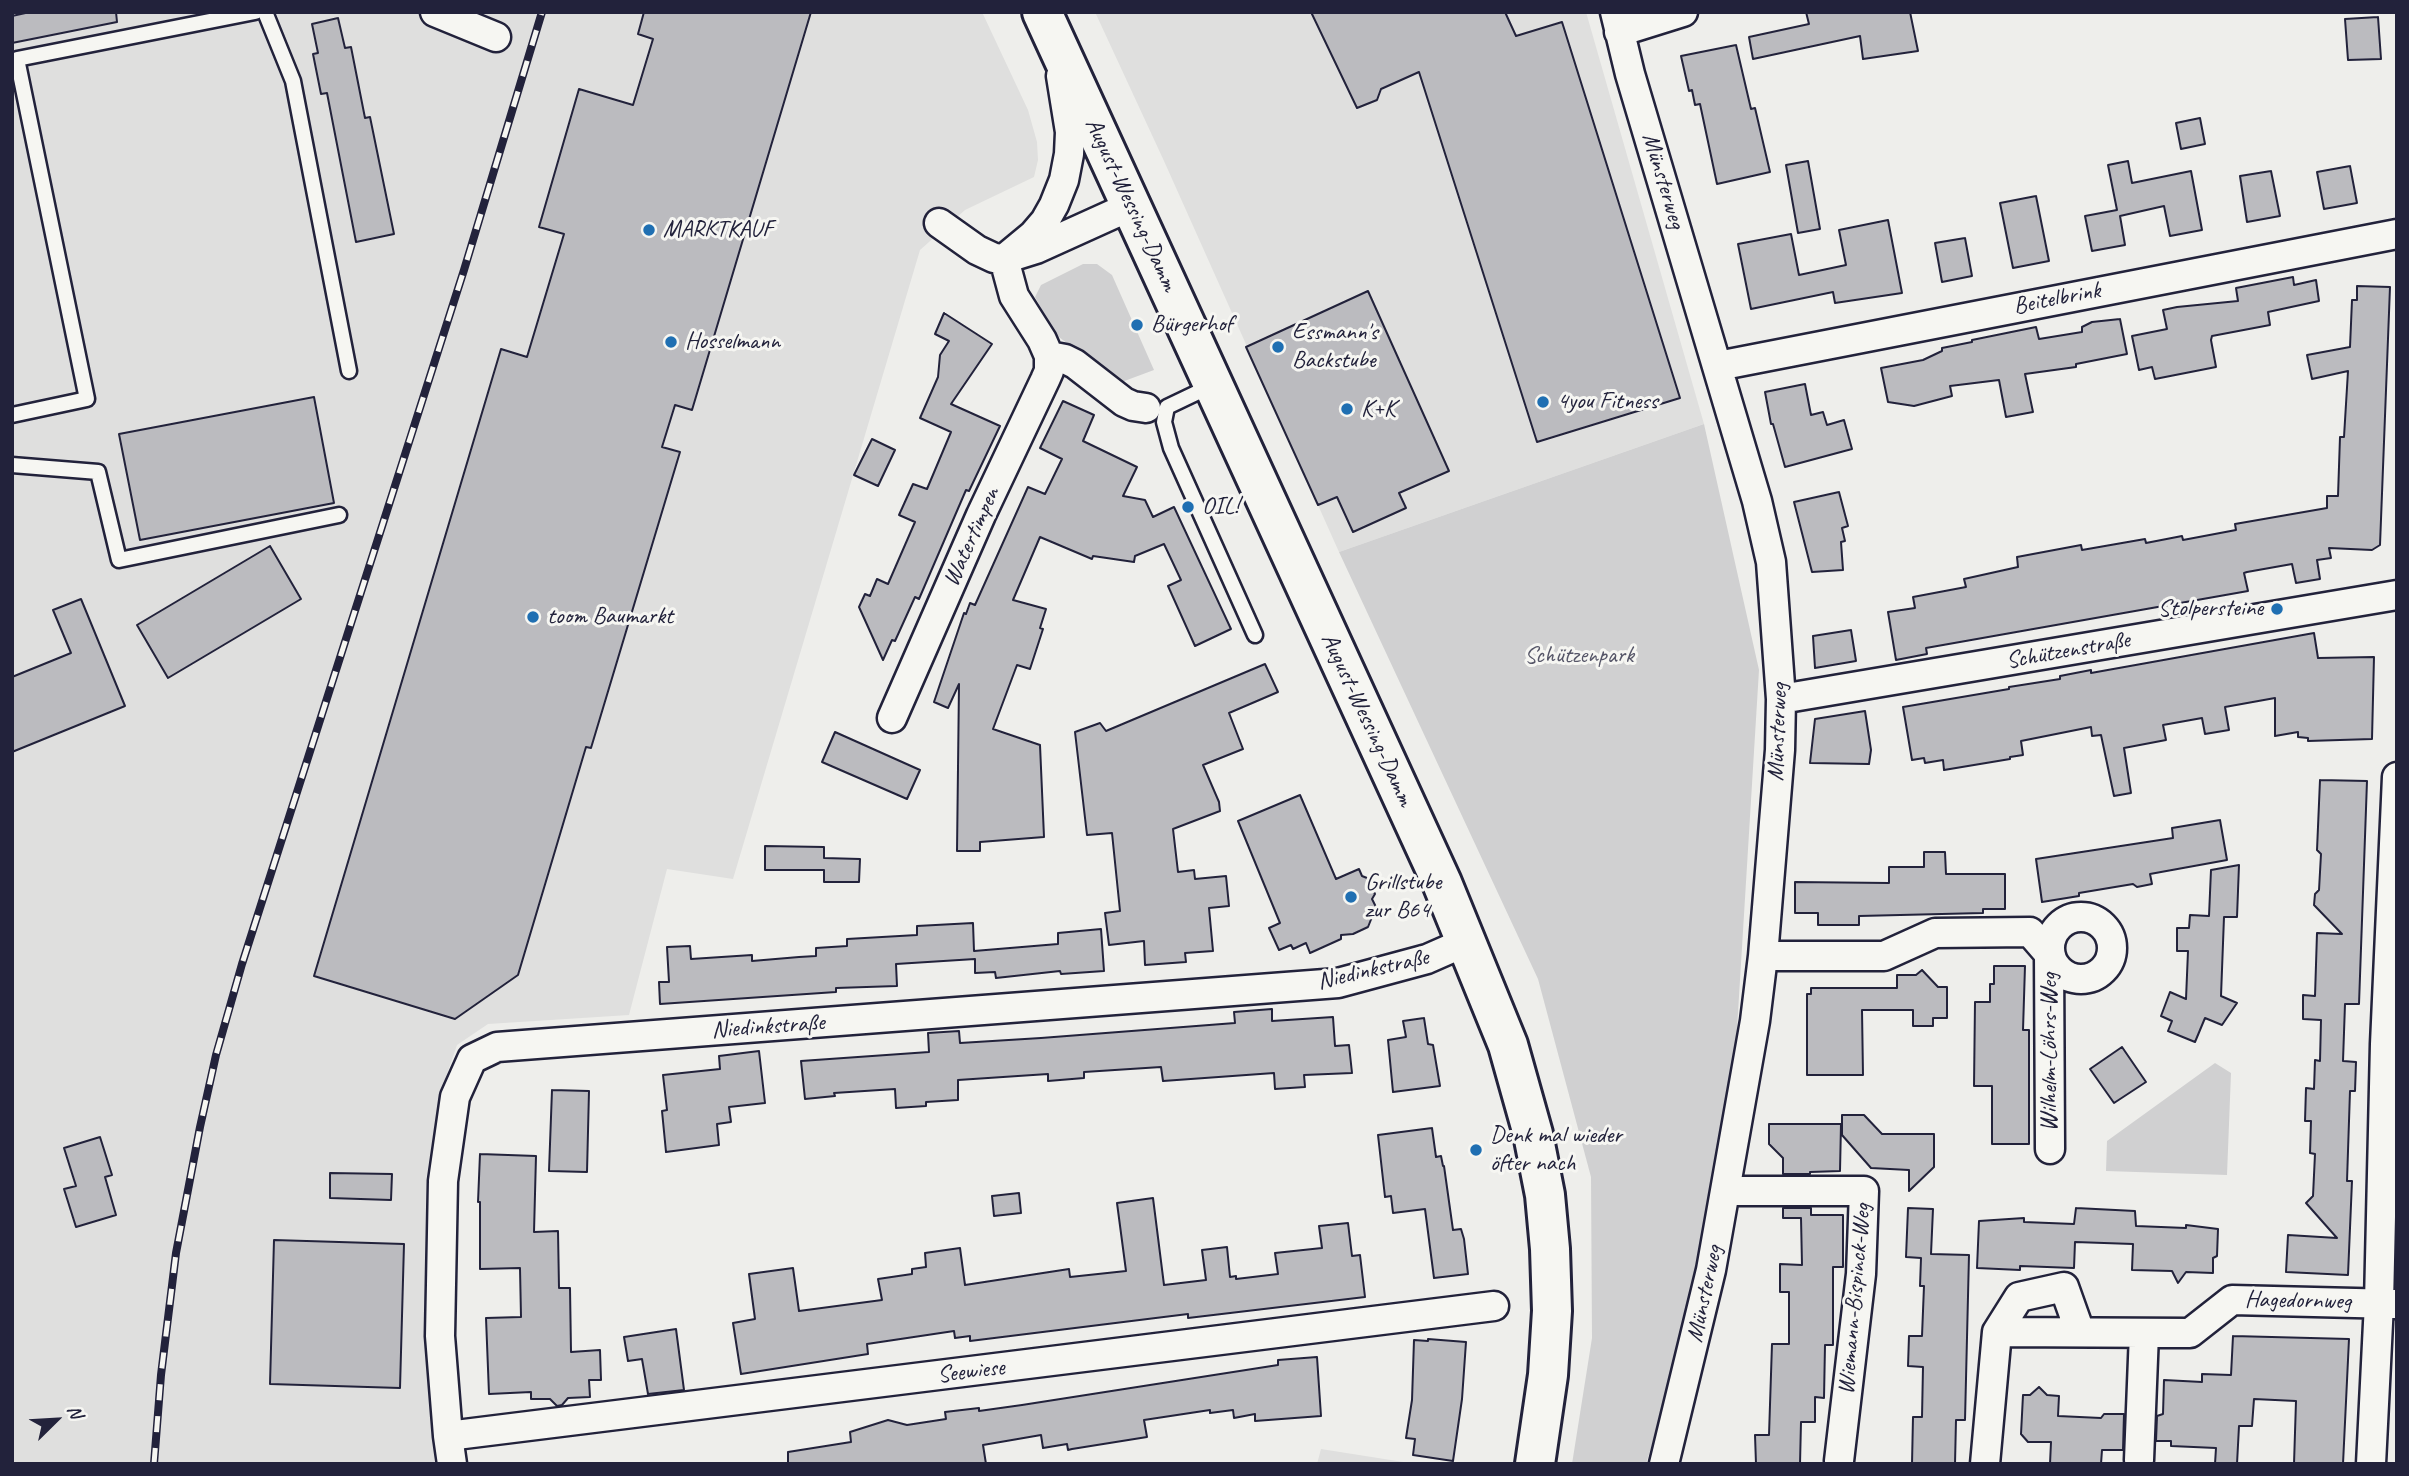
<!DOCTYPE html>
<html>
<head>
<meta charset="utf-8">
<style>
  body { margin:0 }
  #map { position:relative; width:2409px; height:1476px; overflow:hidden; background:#eeeeeb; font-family:Caveat,sans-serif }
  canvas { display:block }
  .frame { position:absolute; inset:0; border:14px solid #22223b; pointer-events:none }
  .north { position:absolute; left:21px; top:1385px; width:70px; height:70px; -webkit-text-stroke:5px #f6f6f2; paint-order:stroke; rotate:66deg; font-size:19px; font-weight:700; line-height:28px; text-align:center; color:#22223b }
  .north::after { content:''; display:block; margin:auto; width:24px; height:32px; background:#22223b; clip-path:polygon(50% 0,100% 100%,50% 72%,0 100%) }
</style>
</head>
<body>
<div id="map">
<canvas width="2409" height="1476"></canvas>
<div class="frame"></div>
<div class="north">N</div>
</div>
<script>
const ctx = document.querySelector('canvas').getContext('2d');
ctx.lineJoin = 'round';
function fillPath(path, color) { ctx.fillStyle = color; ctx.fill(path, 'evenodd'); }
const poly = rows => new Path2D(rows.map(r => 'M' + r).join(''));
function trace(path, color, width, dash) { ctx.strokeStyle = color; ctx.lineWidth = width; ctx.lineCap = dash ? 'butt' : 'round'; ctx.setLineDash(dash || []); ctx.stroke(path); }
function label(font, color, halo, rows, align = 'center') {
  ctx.font = font + ' Caveat,sans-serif'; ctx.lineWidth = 6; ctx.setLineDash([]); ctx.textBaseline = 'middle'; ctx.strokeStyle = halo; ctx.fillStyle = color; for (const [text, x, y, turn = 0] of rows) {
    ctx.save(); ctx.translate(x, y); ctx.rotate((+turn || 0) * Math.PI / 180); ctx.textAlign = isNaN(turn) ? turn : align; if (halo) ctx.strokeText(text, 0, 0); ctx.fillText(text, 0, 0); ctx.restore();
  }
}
const built = poly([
  [12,12,982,12,1028,110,1037,142,1038,160,1034,177,965,210,920,250,733,879,667,869,629,1015,488,1024,457,1045,440,1094,426,1180,425,1341,435,1464,12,1464],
  [1095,12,1586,12,1704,424,1339,552,1164,161],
  [1321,1449,1416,1464,1317,1464]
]);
const green = poly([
  [1083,264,1097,264,1112,275,1154,370,1119,383,1055,334,1035,297,1041,285],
  [1704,424,1759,670,1736,1045,1685,1335,1646,1464,1572,1464,1592,1338,1591,1177,1538,979,1339,552],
  [2215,1063,2231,1073,2227,1175,2106,1171,2107,1141]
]);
const building = poly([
  [30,12,116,12,117,22,12,43,12,16,30,12],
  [644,12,811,12,692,410,675,405,662,447,680,452,591,748,586,747,518,975,455,1019,314,976,501,349,527,357,564,234,539,227,579,89,633,105,653,39,638,34,644,12],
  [1311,12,1505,12,1516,36,1562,22,1680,398,1537,442,1419,72,1381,89,1377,100,1357,108,1311,12],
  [1806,12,1910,12,1918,51,1863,59,1860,36,1753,59,1749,37,1809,24,1806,12],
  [2378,17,2381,59,2348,60,2345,19,2378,17],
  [338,18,345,48,351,47,365,118,370,117,394,234,356,242,327,93,321,94,313,54,318,53,312,24,338,18],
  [1736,45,1751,109,1755,108,1770,172,1717,184,1700,104,1695,105,1692,90,1689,91,1681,56,1736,45],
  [2200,118,2205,144,2181,149,2176,123,2200,118],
  [1808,161,1820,229,1798,233,1786,165,1808,161],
  [2128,161,2132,183,2191,171,2202,230,2170,236,2164,206,2120,216,2125,245,2092,251,2085,216,2117,210,2108,165,2128,161],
  [2350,166,2357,203,2324,209,2317,172,2350,166],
  [2271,171,2280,216,2247,222,2240,176,2271,171],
  [2036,196,2049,261,2013,268,2000,203,2036,196],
  [1888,220,1902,293,1835,303,1833,292,1751,309,1738,244,1791,234,1799,275,1846,265,1839,230,1888,220],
  [1965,238,1972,276,1942,282,1935,243,1965,238],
  [2293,277,2294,285,2316,280,2319,301,2268,312,2270,325,2212,336,2211,340,2216,367,2155,379,2152,367,2139,370,2132,336,2167,329,2163,310,2177,307,2238,301,2236,288,2293,277],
  [2357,286,2390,287,2380,545,2372,550,2329,548,2331,558,2317,560,2320,579,2296,583,2292,564,2247,572,2244,573,2248,591,1926,648,1927,654,1896,660,1888,612,1915,608,1913,597,1966,587,1964,579,2018,567,2017,557,2081,545,2082,550,2145,539,2146,543,2182,536,2183,540,2236,530,2235,524,2327,508,2327,496,2338,496,2340,437,2344,437,2348,371,2312,379,2307,355,2350,347,2352,300,2357,300,2357,286],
  [1368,291,1449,471,1399,493,1406,508,1353,532,1337,497,1318,505,1246,347,1368,291],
  [944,313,992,344,951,404,1000,426,969,491,966,490,919,599,915,597,895,641,892,640,883,660,859,607,865,594,870,596,877,579,888,584,915,522,899,515,913,484,927,489,951,432,920,418,938,377,940,355,949,341,935,334,944,313],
  [2120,319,2127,354,2076,364,2076,367,2025,374,2033,412,2006,417,1999,380,1950,386,1952,396,1914,406,1888,402,1881,368,1923,360,1942,351,1942,348,1972,342,1972,340,2036,327,2039,339,2082,332,2082,327,2092,322,2120,319],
  [1805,384,1811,415,1823,412,1827,425,1844,420,1852,449,1785,467,1773,424,1771,424,1765,392,1805,384],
  [314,397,334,503,140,540,119,434,314,397],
  [1063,401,1094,415,1083,441,1137,467,1123,496,1145,500,1153,517,1174,507,1231,629,1195,646,1168,586,1181,580,1164,544,1135,556,1134,562,1093,556,1092,559,1040,537,1013,600,1046,609,1040,628,1043,629,1030,669,1017,665,993,729,1040,745,1044,837,980,842,980,851,957,851,959,684,948,708,934,702,964,613,966,614,970,603,975,605,1028,487,1045,494,1062,459,1040,448,1063,401],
  [872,439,895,450,878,486,854,475,872,439],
  [1839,492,1848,526,1842,528,1845,541,1841,542,1843,570,1812,572,1794,502,1839,492],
  [270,546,301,599,168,678,137,625,270,546],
  [81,599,125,706,12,752,12,677,71,653,53,610,81,599],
  [1851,630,1856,661,1815,668,1813,636,1851,630],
  [2314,633,2318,658,2374,657,2372,739,2308,741,2308,738,2298,737,2298,732,2275,736,2275,698,2225,707,2229,730,2205,734,2202,718,2163,725,2166,740,2124,748,2131,793,2114,796,2101,735,2092,736,2091,727,2021,741,2023,755,2010,757,2010,759,1944,770,1943,760,1925,763,1924,758,1912,760,1903,707,2009,689,2009,687,2060,679,2060,676,2091,670,2091,673,2314,633],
  [1265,664,1278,692,1229,713,1243,749,1203,765,1219,802,1220,811,1173,829,1178,872,1194,870,1195,879,1226,876,1229,906,1209,908,1213,951,1185,953,1186,962,1145,965,1144,941,1109,945,1105,913,1120,911,1112,833,1087,835,1075,732,1100,723,1106,731,1265,664],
  [1865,711,1871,750,1869,764,1810,763,1815,719,1865,711],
  [835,732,920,770,907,799,822,762,835,732],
  [2320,780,2367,781,2359,1004,2345,1004,2343,1061,2356,1062,2355,1091,2350,1091,2347,1181,2352,1181,2348,1275,2286,1272,2288,1235,2337,1238,2306,1203,2313,1196,2315,1154,2310,1153,2311,1121,2305,1121,2306,1088,2314,1089,2315,1060,2320,1061,2321,1020,2303,1019,2303,995,2315,996,2317,933,2342,934,2314,905,2315,894,2319,890,2321,854,2317,850,2320,780],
  [1300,795,1336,879,1359,869,1362,876,1367,878,1375,894,1372,899,1376,907,1368,927,1353,934,1341,935,1341,939,1310,953,1306,943,1293,949,1291,945,1279,950,1269,928,1280,923,1238,821,1300,795],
  [2220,820,2227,860,2150,874,2152,884,2137,887,2133,884,2079,893,2079,896,2042,902,2036,859,2173,838,2172,828,2220,820],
  [765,846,824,847,824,858,860,859,859,882,824,882,824,870,765,870,765,846],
  [1924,852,1945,852,1946,874,2005,874,2005,909,1983,909,1983,913,1859,916,1859,925,1818,925,1818,913,1795,913,1795,882,1889,883,1889,867,1924,867,1924,852],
  [2239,865,2237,917,2224,917,2221,996,2237,1003,2222,1025,2205,1018,2195,1042,2168,1031,2172,1021,2161,1016,2170,992,2186,999,2188,951,2177,951,2177,928,2189,928,2190,915,2209,916,2211,870,2239,865],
  [973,923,974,951,1058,944,1058,933,1101,929,1104,971,1061,974,1060,971,996,978,995,972,975,973,975,959,896,964,897,986,836,988,836,992,660,1004,659,982,669,982,667,947,690,946,691,959,752,955,752,961,799,957,816,956,816,948,847,946,847,939,917,935,917,926,973,923],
  [1994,966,2025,966,2023,1030,2029,1030,2029,1144,1992,1144,1992,1086,1974,1086,1975,1002,1990,1002,1990,984,1994,984,1994,966],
  [1922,970,1938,987,1947,987,1947,1018,1933,1018,1933,1026,1913,1026,1913,1010,1862,1010,1863,1075,1807,1075,1807,994,1811,994,1811,988,1897,988,1897,975,1916,975,1922,970],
  [1272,1009,1272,1021,1333,1017,1335,1046,1349,1045,1352,1073,1304,1075,1305,1087,1275,1089,1274,1073,1163,1081,1161,1067,1084,1072,1084,1078,1048,1081,1048,1074,958,1080,958,1100,926,1102,926,1106,896,1108,895,1089,834,1093,835,1096,805,1099,801,1061,929,1052,928,1033,959,1031,960,1043,1041,1038,1235,1023,1234,1012,1272,1009],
  [1424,1018,1428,1044,1433,1045,1440,1086,1393,1092,1388,1040,1406,1037,1403,1021,1424,1018],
  [2122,1047,2146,1082,2114,1103,2090,1069,2122,1047],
  [759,1051,765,1103,729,1107,731,1122,717,1124,719,1145,666,1152,662,1111,667,1110,663,1075,720,1069,719,1056,759,1051],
  [552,1090,589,1091,587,1172,549,1171,552,1090],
  [1842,1115,1864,1115,1882,1134,1934,1134,1934,1167,1909,1191,1909,1170,1871,1168,1842,1135,1842,1115],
  [1769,1124,1841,1124,1840,1171,1810,1172,1810,1174,1783,1174,1783,1158,1769,1144,1769,1124],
  [1432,1128,1436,1157,1441,1156,1443,1166,1444,1166,1453,1230,1461,1229,1464,1239,1468,1274,1434,1278,1425,1209,1393,1213,1391,1196,1385,1197,1378,1135,1432,1128],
  [100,1137,112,1175,105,1177,116,1215,76,1227,64,1189,76,1186,64,1148,100,1137],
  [480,1154,536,1156,534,1232,558,1231,559,1288,570,1288,571,1352,600,1350,601,1380,589,1380,590,1397,568,1398,562,1405,557,1406,550,1399,531,1399,531,1392,489,1394,486,1318,521,1317,520,1268,480,1269,480,1202,478,1202,480,1154],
  [330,1173,392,1174,391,1200,330,1198,330,1173],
  [1019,1193,1021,1213,994,1216,992,1196,1019,1193],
  [1153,1198,1164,1285,1206,1280,1202,1250,1227,1247,1230,1277,1236,1276,1236,1279,1278,1274,1275,1253,1322,1248,1319,1226,1348,1223,1352,1256,1360,1255,1365,1297,1188,1318,1188,1314,970,1341,970,1336,955,1338,954,1331,867,1344,868,1354,741,1374,733,1323,755,1319,749,1274,793,1268,799,1311,882,1300,878,1279,912,1274,912,1269,926,1267,925,1253,960,1248,965,1285,1069,1269,1070,1277,1126,1271,1117,1203,1153,1198],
  [1783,1208,1811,1208,1811,1215,1843,1215,1843,1267,1833,1267,1833,1345,1825,1345,1824,1398,1815,1397,1815,1422,1801,1422,1800,1464,1756,1464,1755,1435,1769,1435,1772,1344,1789,1344,1789,1292,1780,1292,1780,1264,1802,1265,1801,1218,1783,1218,1783,1208],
  [1908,1208,1933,1209,1931,1254,1969,1255,1965,1420,1956,1420,1955,1464,1912,1464,1913,1417,1922,1417,1923,1367,1908,1366,1909,1336,1922,1336,1924,1286,1920,1286,1921,1258,1906,1257,1908,1208],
  [2076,1208,2135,1211,2136,1226,2186,1228,2186,1225,2218,1229,2217,1256,2213,1258,2213,1273,2186,1272,2178,1283,2172,1271,2132,1270,2133,1244,2075,1242,2074,1268,2020,1266,2020,1270,1977,1268,1979,1221,2024,1218,2024,1222,2074,1224,2076,1208],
  [274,1240,404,1244,400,1388,270,1384,274,1240],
  [676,1329,684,1390,648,1394,642,1359,628,1361,624,1337,676,1329],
  [2233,1336,2349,1339,2343,1464,2294,1464,2296,1401,2254,1399,2252,1426,2239,1426,2237,1464,2215,1464,2216,1448,2171,1446,2171,1441,2156,1441,2157,1416,2163,1414,2164,1380,2202,1382,2202,1374,2231,1375,2233,1336],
  [1428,1339,1466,1342,1462,1399,1453,1461,1413,1455,1415,1439,1406,1438,1412,1400,1414,1340,1428,1341,1428,1339],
  [1317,1357,1321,1416,1255,1421,1255,1414,1234,1418,1233,1410,1210,1413,1210,1410,1144,1420,1147,1437,1072,1449,1068,1450,1067,1444,1043,1448,1041,1435,983,1445,986,1464,788,1464,788,1452,851,1442,850,1432,888,1420,907,1425,946,1419,945,1412,979,1408,979,1411,1022,1405,1278,1365,1278,1360,1317,1357],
  [2039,1387,2047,1395,2059,1396,2058,1416,2101,1418,2104,1414,2124,1414,2123,1450,2102,1450,2101,1464,2050,1464,2051,1442,2028,1442,2021,1434,2023,1395,2030,1395,2039,1387]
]);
const lane = poly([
  [265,12,293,81,349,371],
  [1213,385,1167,407,1164,422,1171,448,1255,635],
  [12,415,87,399,17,59,255,12],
  [12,465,98,472,119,560,339,515]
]);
const street = poly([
  [435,12,496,37],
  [1615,12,1630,74,1757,501,1771,562,1781,699,1780,750,1763,956,1755,1021,1711,1270,1664,1464],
  [1619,32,1683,12],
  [939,223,977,250,994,258,1004,259,1036,249,1131,206],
  [1004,259,1033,235,1045,221,1054,205,1064,180,1069,154,1070,132,1061,76],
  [1004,259,1014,296,1042,340,1049,356,1065,359,1075,364,1124,402,1133,406,1146,408],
  [1718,366,2397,234],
  [1781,699,2397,595],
  [892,718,981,515,1045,380,1049,371,1049,356],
  '2050 948a31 31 0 1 1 62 0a31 31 0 1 1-62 0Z',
  [1763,956,1884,956,1935,933,2030,932,2049,954,2050,1149],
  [1726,1191,1864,1191,1861,1274,1839,1461],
  [1997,1332,2019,1297,2064,1287,2080,1332],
  [448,1436,1494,1306],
  [2139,1460,2144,1333],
  [452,1464,448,1436,440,1336,443,1181,455,1097,472,1059,497,1047,1338,983,1427,959,1468,941],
  [1985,1464,1997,1332,2190,1333,2232,1300,2396,1304],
  [2371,1464,2379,1303,2385,1044,2397,777]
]);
const primary = poly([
  [1042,12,1442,883,1508,1045,1533,1134,1545,1195,1550,1249,1552,1311,1548,1375,1535,1464]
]);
const rail = poly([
  [154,1464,161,1375,176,1253,200,1127,216,1055,242,964,464,270,542,12]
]);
const markers = [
  [649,230,7,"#1f6fb2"],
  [1137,325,7,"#1f6fb2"],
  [671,342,7,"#1f6fb2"],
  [1278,347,7,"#1f6fb2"],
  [1543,402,7,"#1f6fb2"],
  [1347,409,7,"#1f6fb2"],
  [1188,507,7,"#1f6fb2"],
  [2277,609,7,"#1f6fb2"],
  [533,617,7,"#1f6fb2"],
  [1351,897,7,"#1f6fb2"],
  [1476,1150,7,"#1f6fb2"]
];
const streetNames = [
  ["Münsterweg",1663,181,73],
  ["August-Wessing-Damm",1131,205,65],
  ["Beitelbrink",2057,299,-11],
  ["Watertimpen",972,537,-66],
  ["Schützenstraße",2068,651,-10],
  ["August-Wessing-Damm",1367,720,65],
  ["Münsterweg",1778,732,-88],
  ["Niedinkstraße",1373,970,-13],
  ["Niedinkstraße",768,1027,-4],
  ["Wilhelm-Löhrs-Weg",2050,1052,-90],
  ["Münsterweg",1705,1294,-78],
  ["Wiemann-Bispinck-Weg",1855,1299,-85],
  ["Hagedornweg",2298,1301,1],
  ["Seewiese",971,1372,-7]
];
const poiNames = [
  ["MARKTKAUF",663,230],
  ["Bürgerhof",1151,325],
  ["Essmann's",1292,333],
  ["Backstube",1292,361],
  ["Hosselmann",685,342],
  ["4you Fitness",1557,402],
  ["K+K",1361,409],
  ["OIL!",1202,507],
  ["Stolpersteine",2263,609,"right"],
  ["toom Baumarkt",547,617],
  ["Grillstube",1365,883],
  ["zur B64",1365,911],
  ["Denk mal wieder",1490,1136],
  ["öfter nach",1490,1164]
];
const parkNames = [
  ["Schützenpark",1579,656]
];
fillPath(built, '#dfdfde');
fillPath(green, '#d0d0d1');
fillPath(building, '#bbbbbf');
trace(building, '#22223b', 2);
trace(lane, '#22223b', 19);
trace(street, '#22223b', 33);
trace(primary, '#22223b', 44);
trace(lane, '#f6f6f2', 14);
trace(street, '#f6f6f2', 28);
trace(primary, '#f6f6f2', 38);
trace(rail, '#22223b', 8);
trace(rail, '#f6f6f2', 5, [16]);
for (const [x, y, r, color] of markers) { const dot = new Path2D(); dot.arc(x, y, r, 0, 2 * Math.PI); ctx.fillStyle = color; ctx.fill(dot); trace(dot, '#f6f6f2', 2.5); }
label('24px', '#22223b', '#f6f6f2', streetNames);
label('24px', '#22223b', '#f6f6f2', poiNames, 'left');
label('24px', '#565668', '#f6f6f2', parkNames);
</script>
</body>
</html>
